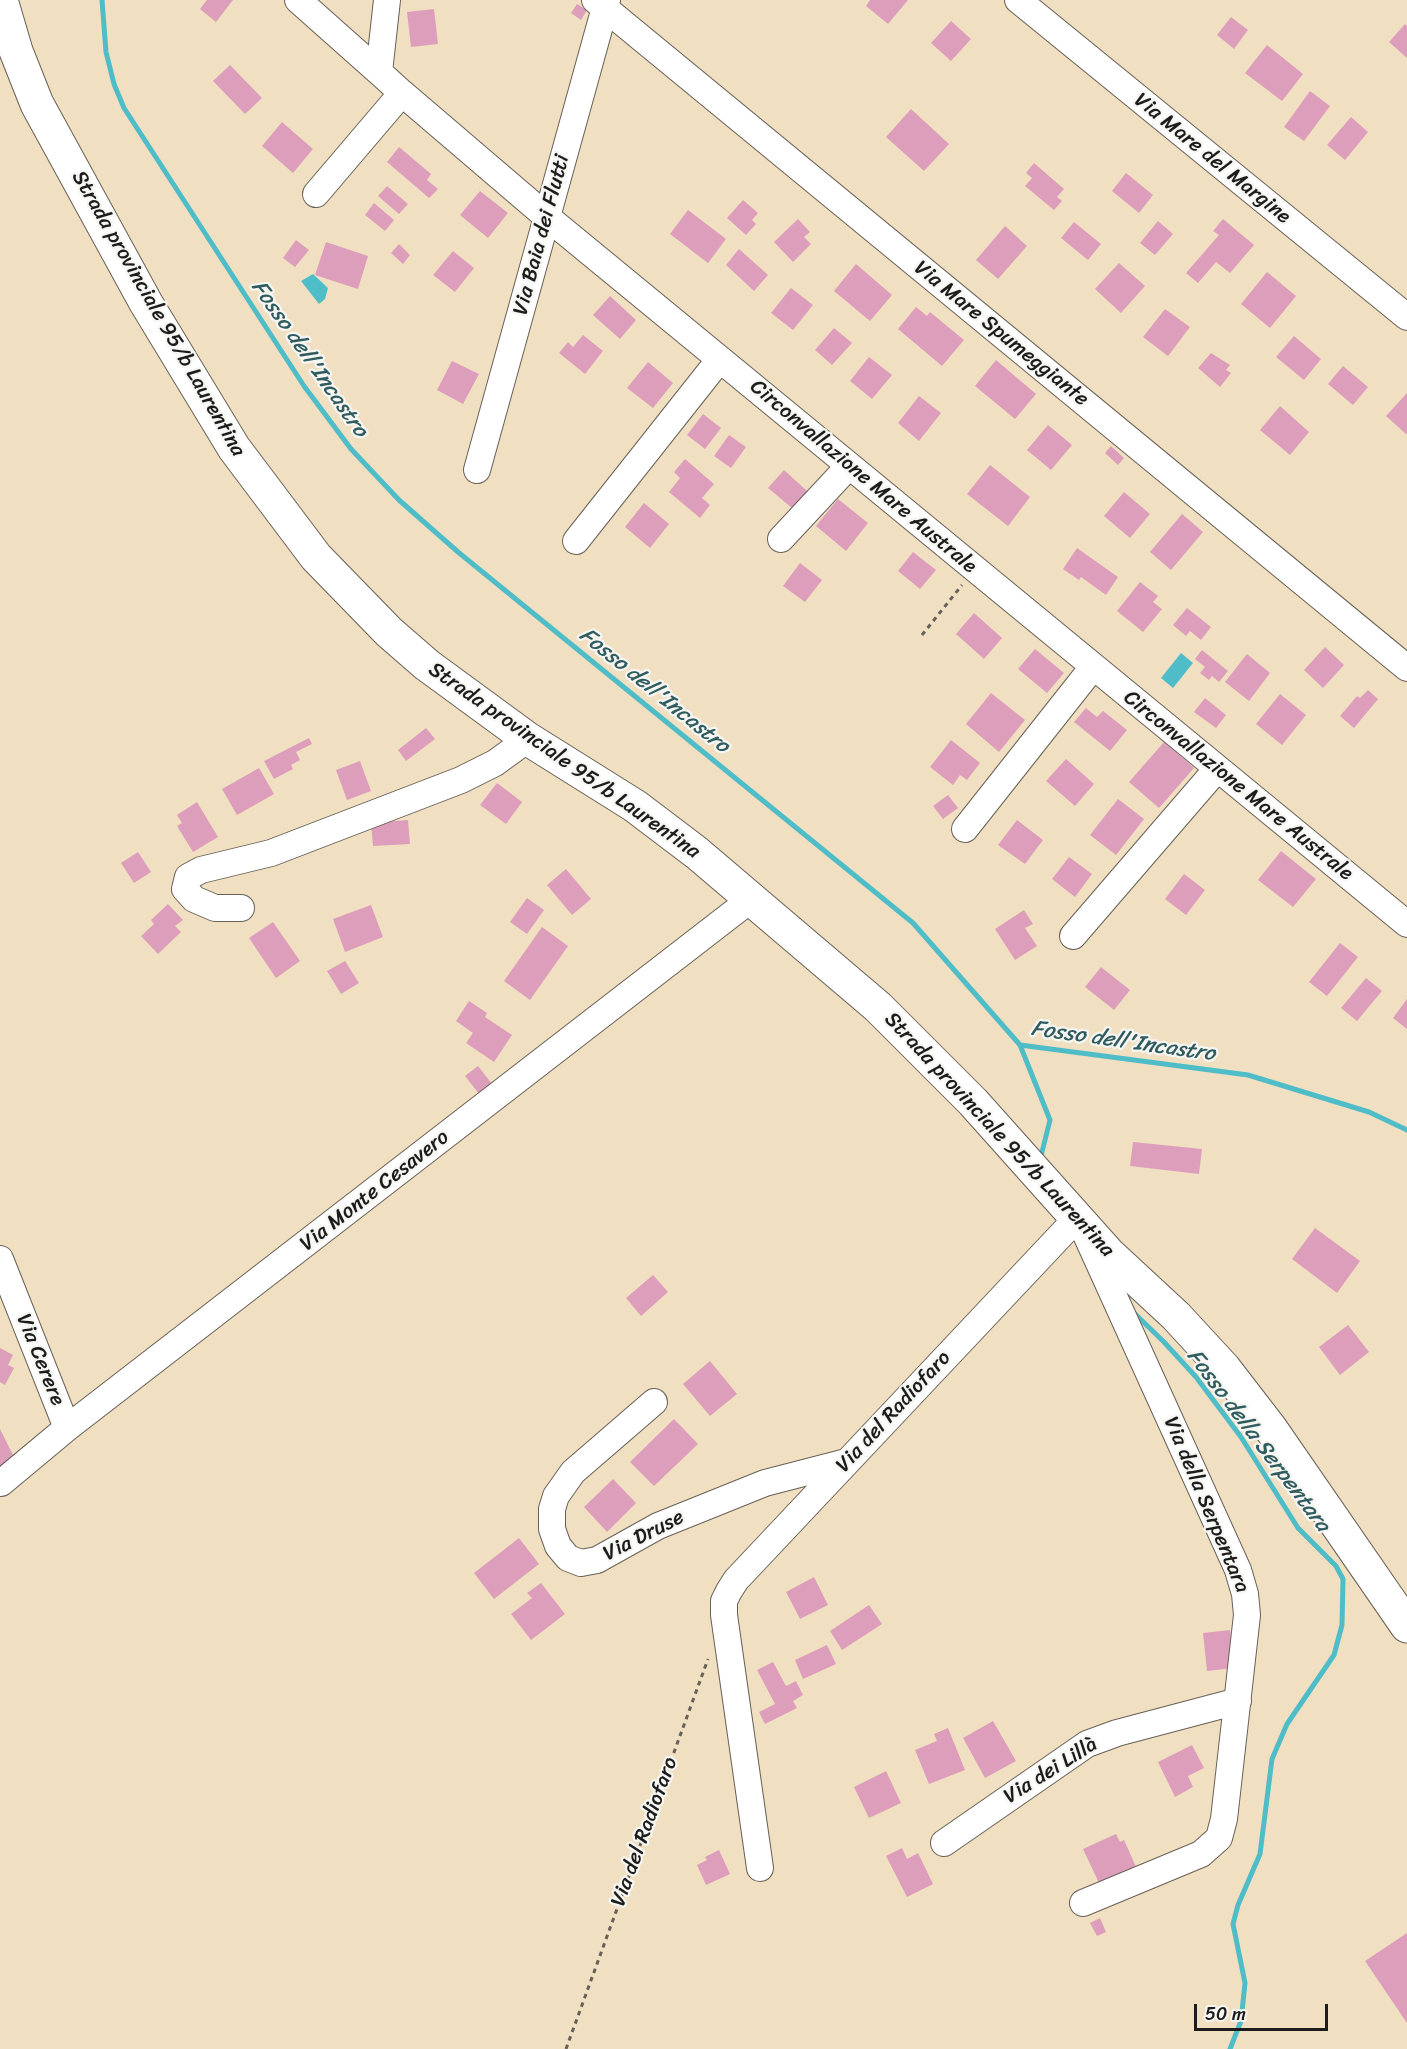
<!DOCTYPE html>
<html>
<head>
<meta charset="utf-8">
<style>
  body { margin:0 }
  #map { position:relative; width:1407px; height:2049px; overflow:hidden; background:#f1dfc2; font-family:Sriracha,sans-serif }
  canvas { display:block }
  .scale { position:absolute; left:1194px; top:2004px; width:134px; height:27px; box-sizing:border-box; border:3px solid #1c1c1c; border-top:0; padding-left:8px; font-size:18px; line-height:21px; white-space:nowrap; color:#1c1c1c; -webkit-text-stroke:4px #f6f6f2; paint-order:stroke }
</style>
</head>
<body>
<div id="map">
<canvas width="1407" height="2049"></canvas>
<div class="scale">50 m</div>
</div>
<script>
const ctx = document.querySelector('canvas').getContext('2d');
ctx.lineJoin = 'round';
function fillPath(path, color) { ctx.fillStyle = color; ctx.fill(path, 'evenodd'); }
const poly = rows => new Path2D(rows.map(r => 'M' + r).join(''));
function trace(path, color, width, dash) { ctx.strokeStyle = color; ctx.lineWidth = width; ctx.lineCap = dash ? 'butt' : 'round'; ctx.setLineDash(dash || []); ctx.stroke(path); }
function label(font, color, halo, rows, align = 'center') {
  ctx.font = font + ' Sriracha,sans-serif'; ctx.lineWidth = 4.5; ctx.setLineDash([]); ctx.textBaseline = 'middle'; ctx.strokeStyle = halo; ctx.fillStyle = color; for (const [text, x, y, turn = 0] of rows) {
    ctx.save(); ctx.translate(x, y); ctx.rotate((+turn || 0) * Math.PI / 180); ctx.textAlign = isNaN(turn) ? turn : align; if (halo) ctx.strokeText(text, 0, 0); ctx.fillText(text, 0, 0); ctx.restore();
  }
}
const water = poly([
  [313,274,328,288,325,299,319,304,301,281],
  [1181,653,1193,663,1173,688,1161,678]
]);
const stream = poly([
  [102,0,106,52,114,84,124,108,304,386,351,449,399,500,458,552,913,923,1020,1045,1248,1075,1369,1112,1407,1130],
  [1020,1045,1050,1120,1040,1160],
  [1132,1311,1164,1342,1196,1377,1241,1437,1298,1528,1336,1566,1343,1579,1342,1625,1334,1655,1287,1724,1272,1759,1260,1854,1238,1905,1233,1924,1245,1983,1241,2021,1230,2049]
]);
const building = poly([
  [207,0,233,0,216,22,200,9],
  [870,0,908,0,888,24,866,6],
  [577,4,587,10,581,20,571,13],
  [434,9,438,44,411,47,407,12],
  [1231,17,1248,30,1234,49,1217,35],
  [951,21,971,39,951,61,931,43],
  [1405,24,1407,26,1407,58,1389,42],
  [1267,45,1303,74,1282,101,1245,73],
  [230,65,262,98,245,114,213,81],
  [1310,91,1330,106,1304,141,1284,127],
  [911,109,949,144,924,171,886,137],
  [1351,117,1368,132,1345,160,1327,145],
  [282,122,313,149,293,173,262,146],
  [399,147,431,174,427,180,438,189,429,198,387,162],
  [1034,163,1064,189,1057,197,1062,201,1054,210,1025,186,1032,178,1026,173],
  [1126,173,1153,195,1139,213,1112,191],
  [387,186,408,204,399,214,378,196],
  [480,191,508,213,488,238,460,215],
  [743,200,758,213,752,220,756,224,746,235,727,218],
  [374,203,394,220,385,231,365,215],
  [688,210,726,239,708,263,670,234],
  [798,219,810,232,804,237,811,244,793,262,774,242],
  [1223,219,1254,245,1230,273,1216,262,1198,283,1186,273,1219,235,1213,231],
  [1158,221,1173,234,1155,255,1140,243],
  [1074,222,1101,244,1088,260,1061,238],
  [1005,226,1027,246,998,279,976,260],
  [296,240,309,250,295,267,283,258],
  [326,242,368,256,358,289,315,275],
  [399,244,410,255,403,264,391,253],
  [739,249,768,275,754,291,726,265],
  [453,251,474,268,455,292,433,275],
  [1119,263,1145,286,1121,313,1095,289],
  [856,264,892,295,870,321,834,291],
  [1267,272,1296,296,1270,328,1241,304],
  [791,288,813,305,793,330,771,313],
  [610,296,636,320,620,339,593,315],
  [916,307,927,316,930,312,964,340,942,366,898,329],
  [1165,309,1190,327,1168,356,1143,337],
  [834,328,852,343,832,365,815,350],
  [583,335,603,351,585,374,559,353,568,342,573,347],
  [1294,336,1321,359,1304,380,1276,357],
  [1211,353,1230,365,1226,370,1231,373,1220,387,1198,368],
  [869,357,892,375,872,399,850,381],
  [996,360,1036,394,1015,419,975,386],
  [452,361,479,374,463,404,437,390],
  [648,362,673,383,653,408,627,388],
  [1343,366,1368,387,1353,405,1328,384],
  [1407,393,1407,433,1406,434,1386,416],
  [919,396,941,413,919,441,898,423],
  [1280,406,1309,432,1290,455,1260,430],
  [703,414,721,428,705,449,687,435],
  [1048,425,1072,445,1051,470,1027,450],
  [729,435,746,447,731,468,714,456],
  [1111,446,1124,458,1118,465,1105,453],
  [685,459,714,484,702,498,710,505,700,518,669,492,680,478,674,472],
  [990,465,1030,497,1008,526,967,494],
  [784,470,807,491,792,508,768,488],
  [1124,492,1150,514,1130,538,1104,516],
  [838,499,868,523,846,551,816,526],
  [644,503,669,524,650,548,625,527],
  [1182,514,1203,532,1171,570,1150,552],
  [1077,548,1118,577,1106,595,1081,577,1079,580,1063,569],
  [913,552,936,570,920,589,898,571],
  [800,563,822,580,805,602,783,586],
  [1140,582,1158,596,1153,602,1162,609,1143,632,1117,611],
  [1187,608,1211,627,1201,640,1190,631,1186,636,1173,625],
  [974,613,1002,638,984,659,956,634],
  [1325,647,1344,665,1323,688,1304,670],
  [1035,649,1064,673,1047,693,1018,669],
  [1202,650,1228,671,1219,682,1212,676,1209,680,1200,673,1205,667,1195,659],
  [1247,654,1270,673,1249,701,1225,682],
  [1368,690,1378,699,1354,728,1340,716,1357,696,1360,698],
  [991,693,1025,720,999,752,966,724],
  [1280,694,1306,715,1282,745,1256,724],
  [1205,698,1226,715,1216,728,1194,712],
  [1086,708,1097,717,1103,711,1127,730,1110,751,1074,722],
  [426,728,435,739,406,761,398,750],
  [309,738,312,744,296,752,300,760,291,765,293,769,274,779,264,761],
  [951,740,980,763,967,780,960,775,953,785,930,767],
  [1164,742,1194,768,1159,808,1129,782],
  [1066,759,1094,784,1075,806,1046,781],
  [360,761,371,791,347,800,336,770],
  [259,768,274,794,237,815,222,789],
  [497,783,522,802,506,824,480,805],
  [948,795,958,808,943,819,933,806],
  [1118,799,1144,819,1116,855,1090,835],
  [197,802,218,837,193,852,177,826,182,823,177,815],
  [408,820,410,844,373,846,371,823],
  [1017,820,1043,840,1025,864,998,845],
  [1281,851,1316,879,1293,907,1258,880],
  [138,852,151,872,134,883,121,863],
  [1069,857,1092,874,1075,897,1052,879],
  [566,869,591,899,572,915,547,885],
  [1184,874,1205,890,1186,915,1165,899],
  [527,898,544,910,527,934,510,922],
  [168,904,183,920,175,926,181,932,158,954,141,936,154,924,151,920],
  [371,905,383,937,345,952,333,919],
  [1024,910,1033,924,1025,928,1037,946,1015,960,995,929],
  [273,922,300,961,276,978,249,938],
  [542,927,568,946,530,1000,504,981],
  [1340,943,1358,957,1327,996,1309,982],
  [345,961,359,983,341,994,327,971],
  [1101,967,1130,990,1114,1010,1085,987],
  [1366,978,1382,991,1357,1021,1341,1008],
  [1407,999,1407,1029,1393,1018],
  [469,1001,487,1013,485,1017,512,1035,494,1062,466,1043,473,1033,456,1021],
  [478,1066,496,1089,483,1099,465,1076],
  [1133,1142,1202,1149,1199,1174,1130,1166],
  [1315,1228,1360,1261,1337,1293,1292,1259],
  [653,1275,668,1292,641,1316,626,1298],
  [1348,1325,1369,1352,1340,1375,1319,1347],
  [0,1348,13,1355,8,1365,14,1368,5,1385,0,1382],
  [710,1361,737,1394,710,1416,683,1384],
  [674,1419,698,1444,654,1486,630,1462],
  [0,1429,14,1457,9,1459,11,1462,0,1468],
  [613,1479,636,1503,607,1532,584,1507],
  [519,1538,539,1564,494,1599,474,1573],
  [814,1577,828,1605,800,1619,786,1592],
  [541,1583,565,1614,531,1640,511,1614,532,1598,527,1593],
  [869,1605,882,1624,842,1650,830,1631],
  [1230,1630,1234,1668,1207,1671,1203,1633],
  [827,1645,836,1664,803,1679,795,1660],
  [773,1662,786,1686,796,1681,803,1695,793,1701,797,1708,765,1724,759,1712,775,1704,757,1670],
  [993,1721,1016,1761,985,1778,963,1738],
  [948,1728,965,1770,929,1784,915,1750,937,1741,934,1734],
  [1192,1745,1204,1768,1188,1776,1193,1787,1175,1797,1158,1762],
  [886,1771,901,1803,869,1818,854,1787],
  [1116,1834,1120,1842,1124,1840,1137,1869,1116,1879,1114,1875,1099,1883,1083,1849],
  [902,1848,907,1859,918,1853,933,1884,907,1897,886,1856],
  [719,1850,730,1874,706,1885,697,1865,707,1860,705,1857],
  [1100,1918,1106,1932,1097,1936,1090,1923],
  [1407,1933,1407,2023,1365,1961]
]);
const path = poly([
  [922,635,962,585],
  [566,2049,708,1659]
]);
const minor = poly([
  [298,0,379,72],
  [387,0,379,72,402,93,547,217,1407,924],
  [595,0,1407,668],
  [1018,0,1407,317],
  [316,194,402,93],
  [477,470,607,0],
  [781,539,849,466],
  [576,541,720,359],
  [965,829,1093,667],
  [241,908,215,908,194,899,185,889,188,877,201,870,271,853,461,780,495,763,528,739],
  [1073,936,1217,769],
  [0,1259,67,1428],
  [654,1402,573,1472,556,1496,552,1509,552,1529,558,1546,568,1558,581,1563,597,1560,658,1526,765,1483,846,1462],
  [1,1483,67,1428,750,900],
  [944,1843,1087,1744,1117,1733,1238,1701],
  [760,1868,724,1615,724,1601,729,1591,736,1580,1078,1217,1238,1570,1245,1594,1247,1615,1224,1819,1219,1838,1201,1854,1083,1903]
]);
const major = poly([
  [1,0,16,51,37,104,146,303,234,448,316,557,389,632,427,665,528,739,635,806,697,853,878,1007,973,1102,1108,1253,1176,1316,1224,1368,1271,1429,1407,1626]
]);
const streetNames = [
  ["Via Mare del Margine",1212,159,39],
  ["Via Baia dei Flutti",542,235,-75],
  ["Strada provinciale 95/b Laurentina",158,314,60],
  ["Via Mare Spumeggiante",1001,334,39],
  ["Circonvallazione Mare Australe",863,477,40],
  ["Strada provinciale 95/b Laurentina",564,761,35],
  ["Circonvallazione Mare Australe",1238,786,39],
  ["Strada provinciale 95/b Laurentina",999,1135,47],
  ["Via Monte Cesavero",375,1191,-38],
  ["Via Cerere",40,1360,68],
  ["Via del Radiofaro",894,1412,-47],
  ["Via della Serpentara",1206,1505,67],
  ["Via Druse",644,1536,-27],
  ["Via dei Lillà",1051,1771,-32],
  ["Via del Radiofaro",645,1832,-70]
];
const waterNames = [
  ["Fosso dell'Incastro",309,359,55],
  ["Fosso dell'Incastro",654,691,39],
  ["Fosso dell'Incastro",1123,1042,8],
  ["Fosso della Serpentara",1258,1441,53]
];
fillPath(water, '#4fbdc7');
trace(stream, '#4fbdc7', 5);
fillPath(building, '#dd9ebb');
trace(minor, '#676056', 28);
trace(major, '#676056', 35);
trace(path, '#676056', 3, [4.5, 4.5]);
trace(minor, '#fff', 26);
trace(major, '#fff', 33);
label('21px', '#1c1c1c', '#f6f6f2', streetNames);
label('italic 22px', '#305c60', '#f6f6f2', waterNames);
</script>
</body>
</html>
